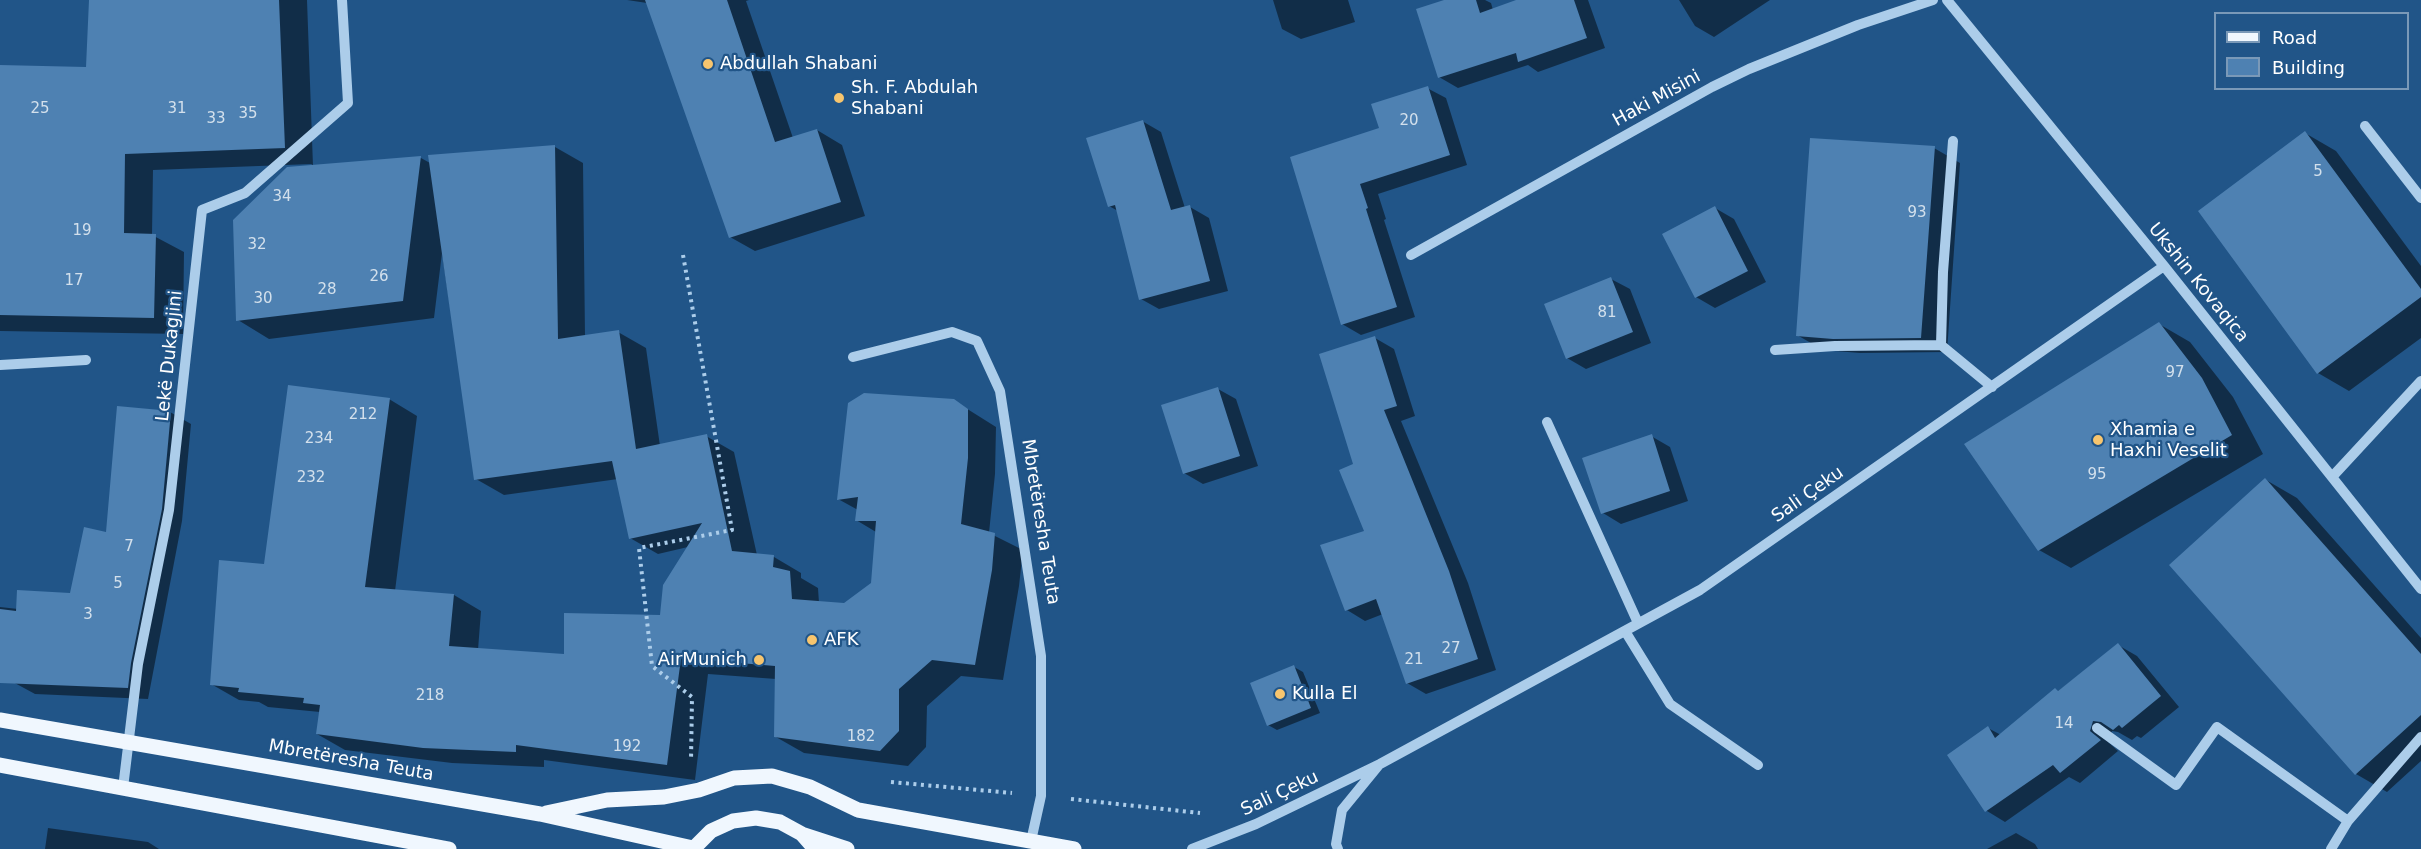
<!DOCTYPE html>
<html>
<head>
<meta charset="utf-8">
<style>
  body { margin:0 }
  #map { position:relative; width:2421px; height:849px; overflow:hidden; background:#215588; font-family:"DejaVu Sans",sans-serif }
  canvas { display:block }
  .legend { position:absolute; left:2214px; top:12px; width:195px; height:78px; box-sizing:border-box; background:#215588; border:2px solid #7a99b8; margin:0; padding:8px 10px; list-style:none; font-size:18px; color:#fff }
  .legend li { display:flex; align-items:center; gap:12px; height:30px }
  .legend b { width:30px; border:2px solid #7a99b8 }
</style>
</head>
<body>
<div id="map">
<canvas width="2421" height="849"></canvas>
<ul class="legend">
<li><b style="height:8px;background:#f0f7fe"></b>Road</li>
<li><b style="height:16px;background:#4e81b2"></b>Building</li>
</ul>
</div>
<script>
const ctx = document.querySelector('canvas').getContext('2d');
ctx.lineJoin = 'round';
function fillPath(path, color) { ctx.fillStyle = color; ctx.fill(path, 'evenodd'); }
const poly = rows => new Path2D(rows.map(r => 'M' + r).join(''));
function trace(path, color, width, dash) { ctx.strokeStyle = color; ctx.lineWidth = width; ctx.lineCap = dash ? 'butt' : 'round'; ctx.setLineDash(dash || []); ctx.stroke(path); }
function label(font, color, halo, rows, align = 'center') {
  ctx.font = font + ' "DejaVu Sans",sans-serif'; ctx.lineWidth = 4.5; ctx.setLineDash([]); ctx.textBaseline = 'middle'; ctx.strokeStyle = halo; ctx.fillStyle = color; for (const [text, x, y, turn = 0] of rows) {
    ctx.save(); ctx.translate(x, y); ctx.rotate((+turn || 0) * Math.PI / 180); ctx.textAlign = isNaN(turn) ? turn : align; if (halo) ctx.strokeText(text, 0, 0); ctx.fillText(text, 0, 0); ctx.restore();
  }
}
const shadow = poly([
  [91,0,307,0,313,166,421,158,430,163,555,147,583,163,585,336,618,332,646,348,660,446,706,436,734,452,757,555,774,557,801,573,801,578,818,588,819,603,844,604,872,584,876,532,856,520,858,510,838,499,953,400,996,427,995,474,989,533,1023,550,1019,586,1003,680,961,676,927,706,926,747,908,766,804,753,776,737,776,679,708,674,695,780,544,760,544,767,452,763,345,750,317,734,320,712,268,707,259,702,239,700,211,684,265,566,389,399,417,416,395,591,454,595,481,611,478,650,565,656,661,616,688,547,658,554,630,538,618,479,504,495,476,479,442,253,434,318,269,339,238,320,312,164,153,170,152,235,184,252,183,334,0,331,0,67,87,69],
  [627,0,749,0,746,1,793,138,817,130,842,145,865,216,755,251,730,237,647,3],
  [1273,0,1348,0,1355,22,1301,39,1282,29],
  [1449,0,1485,0,1491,3,1493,10,1521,0,1588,0,1605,48,1538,72,1528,65,1458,88,1439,77],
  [1679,0,1770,0,1714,37,1695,26],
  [1427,88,1446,98,1467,165,1378,194,1386,219,1384,220,1415,317,1361,335,1342,324,1292,158,1381,129],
  [1142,121,1161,132,1185,208,1190,207,1209,218,1228,291,1159,309,1141,299,1118,211,1109,206],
  [2305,133,2336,151,2421,266,2421,338,2349,391,2318,373],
  [1934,148,1960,163,1947,352,1860,353,1823,350,1797,335],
  [1715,208,1734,219,1766,282,1715,308,1696,297],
  [1611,279,1630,289,1651,343,1586,369,1567,358],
  [2159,324,2190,342,2233,397,2263,454,2071,568,2039,550,1966,444],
  [1375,338,1394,349,1415,416,1401,421,1468,583,1496,670,1426,694,1407,683,1383,614,1365,621,1347,610,1366,532,1355,465],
  [1218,389,1236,399,1258,466,1203,484,1184,473],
  [170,412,191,424,182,521,148,699,35,694,0,675,0,607,18,609,72,594,107,534],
  [1651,436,1670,447,1688,501,1621,524,1603,513],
  [2266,480,2297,498,2421,638,2421,761,2387,792,2356,774],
  [2118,645,2137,656,2179,707,2141,738,2137,736,2132,740,2118,732,2112,731,2108,742,2118,751,2080,783,2069,777,2005,822,1987,811,1988,728,2001,735],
  [1294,667,1303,672,1320,713,1277,730,1268,725],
  [48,828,148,842,159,849,45,849],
  [2016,833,2035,844,2038,849,1987,849]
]);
const building = poly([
  [89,0,279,0,285,148,125,154,124,233,156,234,154,318,0,315,0,65,86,67],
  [645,0,727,0,775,142,817,129,841,202,729,238],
  [1444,0,1476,0,1480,13,1516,0,1574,0,1587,38,1518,62,1516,53,1438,78,1416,9],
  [1428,86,1450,155,1360,184,1368,208,1366,209,1397,307,1341,325,1290,157,1379,128,1371,104],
  [1143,120,1171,210,1190,205,1210,281,1139,300,1115,205,1108,207,1086,138],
  [2305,131,2421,289,2421,297,2317,374,2198,211],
  [1810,138,1935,146,1921,338,1833,339,1796,336],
  [555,145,558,339,619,330,636,449,707,434,732,551,774,555,773,567,790,571,792,599,844,603,871,583,876,521,855,521,858,497,837,500,848,403,864,393,954,399,968,409,968,458,961,524,995,533,992,570,975,665,932,660,899,689,899,731,880,751,774,737,775,666,681,658,667,765,516,745,516,752,423,748,316,734,320,705,303,703,304,698,238,692,239,688,210,685,219,560,264,564,288,385,390,398,365,587,454,594,449,646,564,654,564,613,660,615,663,585,702,523,629,539,612,461,474,480,428,155],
  [421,156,403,301,236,321,233,220,287,167],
  [1715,206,1748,271,1695,298,1662,234],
  [1611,277,1633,332,1566,359,1544,304],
  [2159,322,2202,378,2232,435,2038,551,1964,444],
  [1375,336,1397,406,1384,410,1449,571,1478,659,1406,684,1376,599,1345,611,1320,545,1364,531,1339,470,1353,464,1319,354],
  [1218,387,1240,456,1183,474,1161,405],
  [117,406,171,411,162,509,131,663,128,688,0,683,0,609,16,611,17,590,70,593,84,527,106,532],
  [1652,434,1670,491,1601,514,1582,458],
  [2265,478,2421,654,2421,715,2355,775,2169,565],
  [2118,643,2161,696,2122,728,2119,725,2113,730,2101,722,2093,721,2090,731,2101,740,2060,773,2053,765,1985,812,1947,755,1988,726,1995,738,2055,688,2058,691],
  [1294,665,1311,708,1267,726,1250,683]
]);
const path = poly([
  [683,255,732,530,639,548,652,666,692,697,691,761],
  [891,782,1012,793],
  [1071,799,1200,813]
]);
const minor = poly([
  [1947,0,2164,266,2421,589],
  [2365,126,2421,198],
  [1953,141,1943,272,1941,345,1992,387],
  [1411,255,1712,87,1749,69,1858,25,1933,0],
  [1775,350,1835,346,1941,345],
  [853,357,952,332,977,341,1000,391,1041,656,1041,796,1031,841],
  [0,365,86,360],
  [1547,422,1638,623],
  [2332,477,2421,381],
  [1625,631,1670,704,1758,765],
  [2097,728,2176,785,2217,727,2348,821],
  [123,788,138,664,169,510,202,210,245,193,348,103,342,0],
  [1192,849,1256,824,1380,764,1700,590,2164,266],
  [1338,849,1336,844,1342,810,1378,766],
  [2331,849,2348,821,2421,737]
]);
const major = poly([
  [0,720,540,814,693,848],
  [0,765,449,849],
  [546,813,607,800,664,797,699,790,734,778,772,776,810,787,858,810,1074,849],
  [804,835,847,849],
  [693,849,711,831,733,821,756,818,780,822,802,834,815,849]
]);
const markers = [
  [708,64,6,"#f7c56e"],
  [839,98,6,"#f7c56e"],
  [2098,440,6,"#f7c56e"],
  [812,640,6,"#f7c56e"],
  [759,660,6,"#f7c56e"],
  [1280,694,6,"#f7c56e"]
];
const numberNames = [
  ["25",40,109],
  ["31",177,109],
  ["35",248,114],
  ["33",216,119],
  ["20",1409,121],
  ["5",2318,172],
  ["34",282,197],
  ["93",1917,213],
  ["19",82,231],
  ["32",257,245],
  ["26",379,277],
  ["17",74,281],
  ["28",327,290],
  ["30",263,299],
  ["81",1607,313],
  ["97",2175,373],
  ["212",363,415],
  ["234",319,439],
  ["95",2097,475],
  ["232",311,478],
  ["7",129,547],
  ["5",118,584],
  ["3",88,615],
  ["27",1451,649],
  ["21",1414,660],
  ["218",430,696],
  ["14",2064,724],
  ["182",861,737],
  ["192",627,747]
];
const poiNames = [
  ["Abdullah Shabani",720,64],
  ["Sh. F. Abdulah",851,88],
  ["Shabani",851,109],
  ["Xhamia e",2110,430],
  ["Haxhi Veselit",2110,451],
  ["AFK",824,640],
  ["AirMunich",747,660,"right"],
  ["Kulla El",1292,694]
];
const streetNames = [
  ["Haki Misini",1657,99,-29],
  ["Ukshin Kovaqica",2198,283,51],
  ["Lekë Dukagjini",170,356,-84],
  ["Sali Çeku",1808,495,-35],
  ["Mbretëresha Teuta",1040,522,81],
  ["Mbretëresha Teuta",351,761,10],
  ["Sali Çeku",1280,794,-25]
];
fillPath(shadow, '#0007');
fillPath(building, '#4e81b2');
trace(path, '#accdea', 4, [3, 4.5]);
trace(minor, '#accdea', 10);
trace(major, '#f0f7fe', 15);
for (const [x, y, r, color] of markers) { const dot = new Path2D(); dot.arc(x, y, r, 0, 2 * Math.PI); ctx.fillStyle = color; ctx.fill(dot); trace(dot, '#215588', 2); }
label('15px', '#d3e0ec', null, numberNames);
label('18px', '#fff', '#215588', poiNames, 'left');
label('18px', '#fff', '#215588', streetNames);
</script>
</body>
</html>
